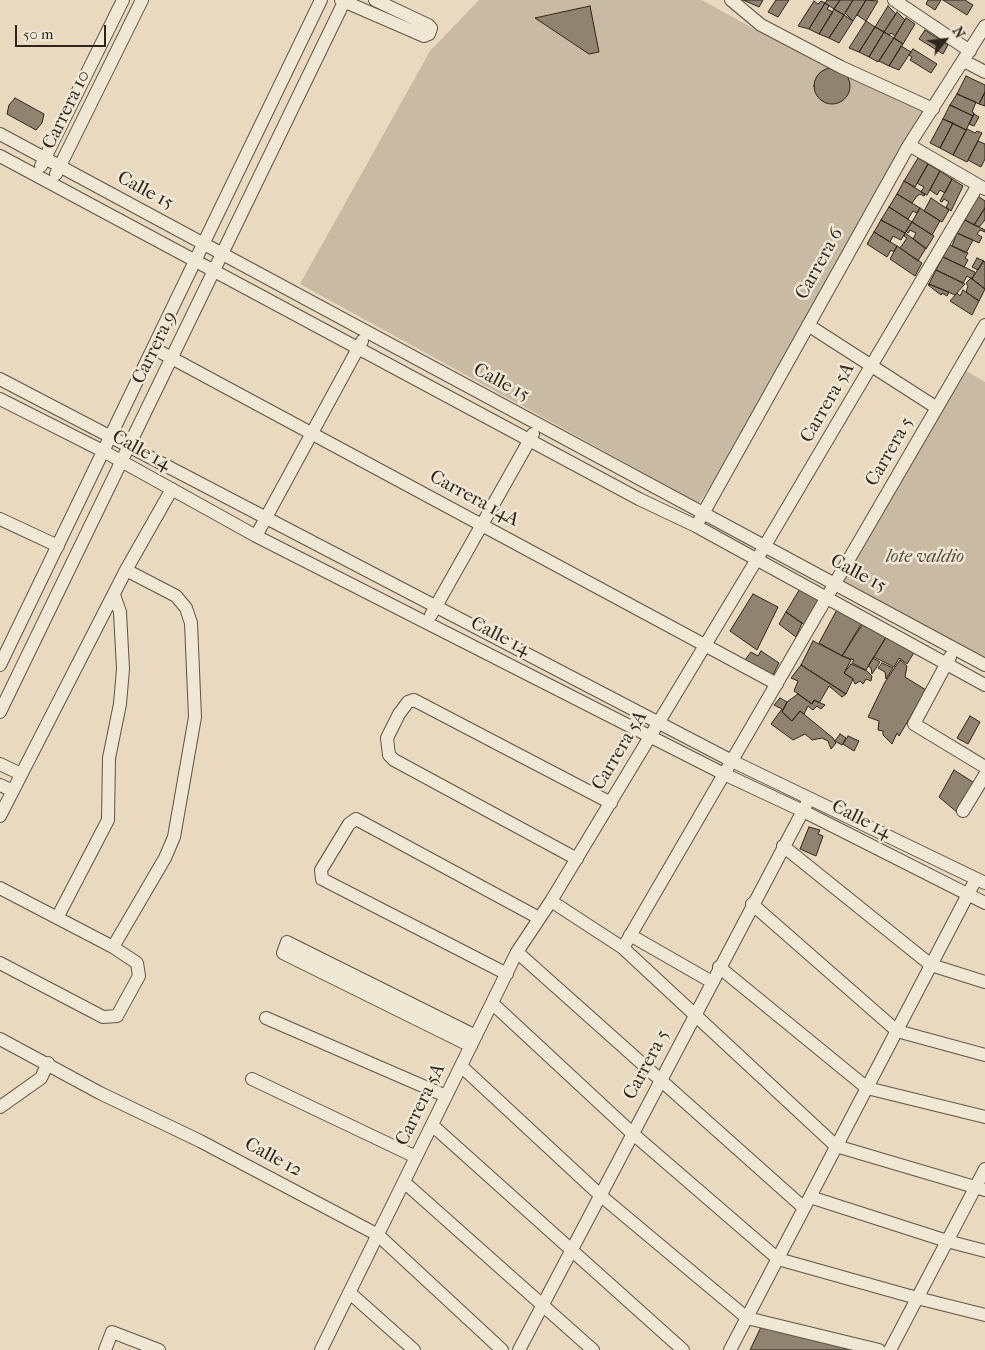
<!DOCTYPE html>
<html>
<head>
<meta charset="utf-8">
<style>
  body { margin:0 }
  #map { position:relative; width:985px; height:1350px; overflow:hidden; background:#e9dabf; font-family:"IM FELL French Canon",serif }
  canvas { display:block }
  .north { position:absolute; left:920px; top:15px; width:50px; height:50px; -webkit-text-stroke:4px #f1e7d5; paint-order:stroke; rotate:61deg; font-size:14px; font-weight:700; line-height:20px; text-align:center; color:#2f261b }
  .north::after { content:''; display:block; margin:auto; width:18px; height:22px; background:#2f261b; clip-path:polygon(50% 0,100% 100%,50% 72%,0 100%) }
  .scale { position:absolute; left:15px; top:25px; width:91px; height:22px; box-sizing:border-box; border:2px solid #2f261b; border-top:0; padding-left:6px; font-size:15px; line-height:18px; white-space:nowrap; color:#2f261b; -webkit-text-stroke:4px #f1e7d5; paint-order:stroke }
</style>
</head>
<body>
<div id="map">
<canvas width="985" height="1350"></canvas>
<div class="north">N</div>
<div class="scale">50 m</div>
</div>
<script>
const ctx = document.querySelector('canvas').getContext('2d');
ctx.lineJoin = 'round';
function fillPath(path, color) { ctx.fillStyle = color; ctx.fill(path, 'evenodd'); }
const poly = rows => new Path2D(rows.map(r => 'M' + r).join(''));
function trace(path, color, width, dash) { ctx.strokeStyle = color; ctx.lineWidth = width; ctx.lineCap = dash ? 'butt' : 'round'; ctx.setLineDash(dash || []); ctx.stroke(path); }
function label(font, color, halo, rows, align = 'center') {
  ctx.font = font + ' "IM FELL French Canon",serif'; ctx.lineWidth = 5; ctx.setLineDash([]); ctx.textBaseline = 'middle'; ctx.strokeStyle = halo; ctx.fillStyle = color; for (const [text, x, y, turn = 0] of rows) {
    ctx.save(); ctx.translate(x, y); ctx.rotate((+turn || 0) * Math.PI / 180); ctx.textAlign = isNaN(turn) ? turn : align; if (halo) ctx.strokeText(text, 0, 0); ctx.fillText(text, 0, 0); ctx.restore();
  }
}
const green = poly([
  [479,0,702,0,758,31,932,109,757,416,699,503,300,284,430,51],
  [966,371,985,382,985,659,841,580]
]);
const building = poly([
  [743,0,763,0,759,7,743,0],
  [776,0,789,0,778,17,768,12,776,0],
  [827,0,840,0,834,9,825,3,827,0],
  [840,0,853,0,844,15,834,9,840,0],
  [853,0,866,0,853,21,845,13,853,0],
  [866,0,878,1,866,21,857,15,866,0],
  [928,0,941,0,935,10,926,4,928,0],
  [943,0,965,0,973,5,967,15,943,0],
  [814,1,818,4,821,1,825,3,809,29,798,26,814,1],
  [825,3,829,6,827,9,833,12,819,34,809,29,825,3],
  [590,6,599,52,589,54,535,18,590,6],
  [888,6,896,14,884,32,875,27,888,6],
  [834,9,844,15,829,38,819,34,834,9],
  [897,12,905,20,895,36,891,33,889,35,884,32,897,12],
  [844,15,853,21,839,43,829,38,844,15],
  [906,18,915,24,903,44,894,38,906,18],
  [866,21,875,27,859,52,849,48,866,21],
  [875,27,884,32,869,57,859,52,875,27],
  [925,30,948,45,943,54,919,39,925,30],
  [884,32,894,38,878,62,869,57,884,32],
  [894,38,903,44,889,66,879,61,894,38],
  [901,46,911,52,899,70,889,66,901,46],
  [913,49,937,64,931,73,910,60,912,57,909,55,913,49],
  '814 86a18 18 0 1 1 36 0a18 18 0 1 1-36 0Z',
  [966,76,985,85,985,92,979,104,957,94,966,76],
  [985,92,985,106,979,104,985,92],
  [957,94,976,102,972,112,974,113,973,116,950,105,957,94],
  [15,98,44,114,42,123,36,130,7,114,9,105,15,98],
  [950,105,973,116,966,130,943,119,950,105],
  [974,114,979,117,974,126,969,124,974,114],
  [943,119,953,123,940,148,930,143,943,119],
  [953,123,966,130,953,155,940,148,953,123],
  [967,129,975,133,977,131,982,133,967,162,953,155,967,129],
  [978,141,985,144,985,159,981,167,968,160,978,141],
  [918,158,928,164,915,187,904,181,918,158],
  [928,164,940,171,927,195,921,192,924,187,917,183,928,164],
  [940,171,952,179,945,193,940,190,937,195,930,190,940,171],
  [952,179,963,186,951,211,946,207,949,202,944,199,942,202,940,201,952,179],
  [904,181,925,194,924,196,920,194,917,196,912,203,897,194,904,181],
  [897,194,920,208,917,213,913,211,908,219,889,207,897,194],
  [978,196,985,201,985,208,974,225,965,220,978,196],
  [931,198,949,210,942,222,924,211,931,198],
  [889,207,912,222,905,233,881,220,889,207],
  [920,208,940,221,932,235,912,222,920,208],
  [985,208,985,220,979,227,974,225,985,208],
  [881,220,905,233,901,240,893,236,890,242,874,232,881,220],
  [965,220,985,230,985,232,980,230,977,234,982,237,979,243,957,233,965,220],
  [912,222,934,236,926,249,913,239,916,233,910,230,908,233,906,231,912,222],
  [874,232,897,246,894,252,891,250,887,257,867,244,874,232],
  [905,233,926,248,918,261,900,248,907,238,904,236,905,233],
  [957,233,973,240,966,253,952,246,957,233],
  [950,245,968,253,965,258,968,260,964,267,943,257,950,245],
  [897,246,922,263,915,276,890,259,897,246],
  [943,257,975,272,972,279,967,276,963,283,936,270,943,257],
  [977,258,984,261,978,270,972,267,977,258],
  [983,261,985,262,985,289,972,279,983,261],
  [936,270,963,283,965,284,955,295,929,284,936,270],
  [971,278,985,289,979,301,966,292,968,286,966,283,971,278],
  [929,284,949,292,947,296,942,293,941,295,928,285,929,284],
  [963,290,979,301,972,315,950,301,957,293,960,296,963,290],
  [801,587,821,598,806,626,786,612,801,587],
  [753,594,778,607,757,650,730,631,753,594],
  [839,606,863,621,842,656,819,643,839,606],
  [786,612,802,623,796,637,779,624,786,612],
  [864,622,888,634,866,670,852,663,854,660,842,656,864,622],
  [888,634,915,651,907,664,899,658,894,667,874,657,888,634],
  [813,641,851,660,844,673,853,679,846,694,801,665,813,641],
  [761,651,779,663,772,677,745,660,751,652,758,656,761,651],
  [873,658,880,662,872,674,871,668,868,666,873,658],
  [900,660,907,666,905,677,926,690,899,736,897,733,892,744,883,735,883,731,878,730,879,721,868,717,885,682,900,660],
  [882,663,893,668,886,679,885,672,878,668,882,663],
  [851,664,867,671,872,676,871,681,866,679,863,684,860,681,855,684,853,679,844,673,851,664],
  [801,665,846,694,842,697,829,686,819,703,814,700,812,704,794,691,798,681,791,678,801,665],
  [798,694,812,704,814,700,825,705,821,709,817,706,813,710,808,706,804,714,800,711,792,721,782,712,787,702,798,694],
  [780,698,787,702,782,712,792,721,800,711,833,738,836,743,831,749,828,741,822,738,812,740,805,734,793,740,771,724,782,709,774,705,780,698],
  [970,716,980,722,968,744,957,738,970,716],
  [840,734,846,738,842,745,835,741,840,734],
  [848,736,859,741,854,751,843,744,848,736],
  [954,770,976,784,958,813,939,797,954,770],
  [809,827,820,830,818,834,823,836,816,856,800,849,809,827],
  [762,1325,863,1350,750,1350,762,1325]
]);
const minor = poly([
  [341,0,424,36,429,34,431,28,428,25,375,0],
  [731,0,761,25,841,67,933,109],
  [894,0,970,51],
  [964,61,985,72],
  [0,134,985,665],
  [909,145,985,189],
  [0,156,639,499,696,526,985,685],
  [41,166,123,0],
  [56,174,142,0],
  [808,325,937,408],
  [153,348,777,684],
  [0,379,732,761,985,883],
  [0,399,103,451,256,536,724,774,803,811,985,903],
  [0,519,58,546],
  [700,519,909,145,985,26],
  [256,536,362,341],
  [431,615,533,434],
  [950,657,914,724,985,767],
  [0,665,321,0],
  [0,712,345,0],
  [0,764,21,774],
  [0,785,13,791],
  [963,811,985,775],
  [0,816,126,570,172,489],
  [783,846,931,965,985,982],
  [577,859,394,760,389,755,387,738,399,714,408,702,414,700,611,803],
  [0,888,113,947,137,963,139,976,117,1016,103,1017,0,963],
  [551,901,623,948,836,1146,985,1190],
  [752,904,897,1031,985,1055],
  [57,918,108,820,109,758,120,704,123,669,120,612,114,595],
  [630,935,712,982],
  [113,947,165,858,174,837,195,717,191,623,186,608,176,596,126,570],
  [623,948,985,325],
  [517,952,804,1208],
  [719,967,867,1088,985,1117],
  [507,974,322,879,321,870,349,824,356,819,539,918],
  [492,1003,632,1133,778,1259,917,1298,985,1315],
  [266,1018,446,1096],
  [0,1039,100,1093,200,1141,378,1235,502,1350],
  [471,1046,283,953,287,942,476,1036],
  [461,1066,600,1195,747,1318,879,1350],
  [252,1079,416,1157],
  [0,1107,41,1078,48,1063],
  [432,1125,683,1350],
  [404,1182,593,1350],
  [810,1197,947,1241,985,1251],
  [350,1293,414,1350],
  [105,1350,112,1332,159,1350],
  [321,1350,517,952,551,901,757,559,978,185],
  [519,1350,806,805],
  [730,1350,976,879],
  [890,1350,985,1169]
]);
const streetNames = [
  ["Carrera 10",67,110,-64],
  ["Calle 15",145,191,28],
  ["Carrera 6",820,264,-61],
  ["Carrera 9",155,348,-64],
  ["Calle 15",501,383,28],
  ["Carrera 5A",828,403,-60],
  ["Calle 14",141,451,29],
  ["Carrera 5",890,452,-60],
  ["Carrera 14A",474,499,28],
  ["Calle 15",858,574,28],
  ["Calle 14",500,637,27],
  ["Carrera 5A",620,751,-59],
  ["Calle 14",861,820,27],
  ["Carrera 5",647,1065,-62],
  ["Carrera 5A",421,1105,-64],
  ["Calle 12",273,1158,28]
];
const parkNames = [
  ["lote valdio",925,557]
];
fillPath(green, '#c9bba3');
fillPath(building, '#908470');
trace(building, '#2f261b', 1);
trace(minor, '#5e5344', 14);
trace(minor, '#f1e7d5', 12);
label('19px', '#2f261b', '#f1e7d5', streetNames);
label('italic 19px', '#564b3d', '#f1e7d5', parkNames);
</script>
</body>
</html>
